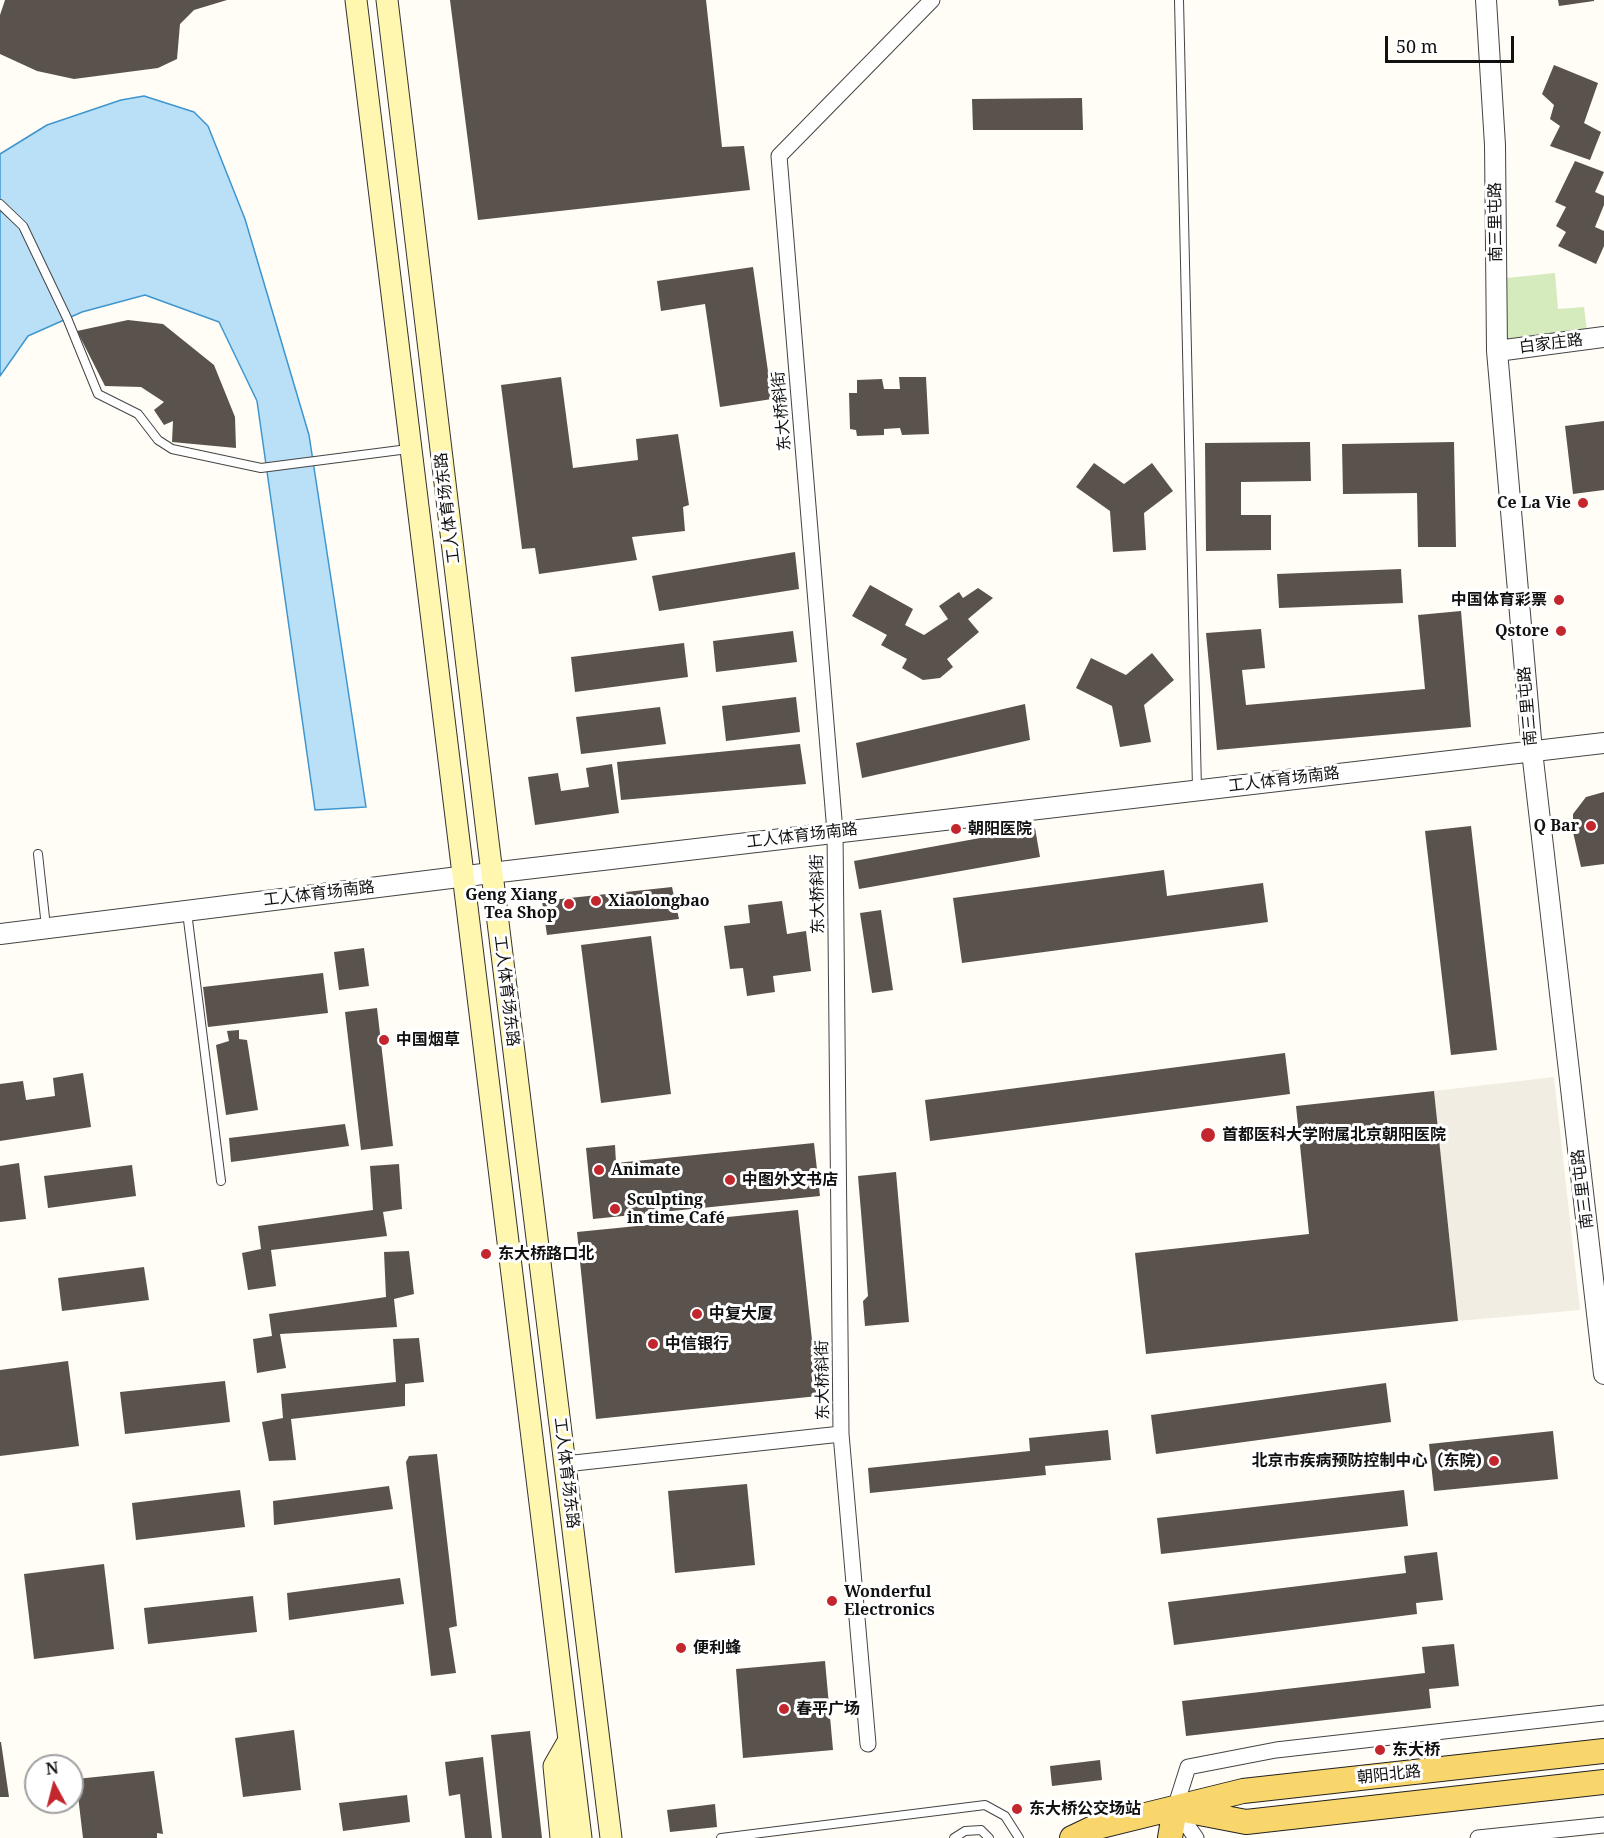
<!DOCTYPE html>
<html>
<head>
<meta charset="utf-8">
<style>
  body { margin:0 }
  #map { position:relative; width:1604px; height:1838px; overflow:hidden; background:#fffdf5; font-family:"Noto Serif",serif }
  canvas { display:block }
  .north { position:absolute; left:24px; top:1754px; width:60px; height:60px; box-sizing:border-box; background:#fff; border:2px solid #a0a0a0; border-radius:50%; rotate:353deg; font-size:16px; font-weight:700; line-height:24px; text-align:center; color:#111 }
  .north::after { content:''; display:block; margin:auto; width:21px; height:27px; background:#c4262e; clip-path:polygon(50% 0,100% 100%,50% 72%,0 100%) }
  .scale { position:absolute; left:1385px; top:36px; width:129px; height:27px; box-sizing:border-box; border:3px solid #111; border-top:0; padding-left:8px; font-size:18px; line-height:21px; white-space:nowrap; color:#111; -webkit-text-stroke:4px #fff; paint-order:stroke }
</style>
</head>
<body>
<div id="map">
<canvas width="1604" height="1838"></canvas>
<div class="north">N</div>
<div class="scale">50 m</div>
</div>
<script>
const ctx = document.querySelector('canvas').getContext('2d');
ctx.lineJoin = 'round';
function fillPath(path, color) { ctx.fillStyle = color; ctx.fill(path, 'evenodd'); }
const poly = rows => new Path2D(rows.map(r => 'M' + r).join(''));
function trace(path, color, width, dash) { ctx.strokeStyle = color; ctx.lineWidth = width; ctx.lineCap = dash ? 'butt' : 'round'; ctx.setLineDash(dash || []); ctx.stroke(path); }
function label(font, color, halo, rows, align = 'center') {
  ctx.font = font + ' "Noto Serif","Noto Sans SC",serif'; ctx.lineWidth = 6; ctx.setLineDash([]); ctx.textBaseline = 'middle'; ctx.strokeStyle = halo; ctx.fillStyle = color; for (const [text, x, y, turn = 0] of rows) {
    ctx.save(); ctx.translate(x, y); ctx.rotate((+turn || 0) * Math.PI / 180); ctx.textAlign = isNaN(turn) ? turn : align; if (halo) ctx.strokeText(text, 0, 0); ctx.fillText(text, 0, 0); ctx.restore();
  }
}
const green = poly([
  [1555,273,1558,309,1584,307,1587,331,1506,340,1507,278]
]);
const plaza = poly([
  [1554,1077,1580,1310,1458,1321,1434,1091]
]);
const water = poly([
  [144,96,194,112,208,126,245,219,309,435,366,807,315,810,257,401,219,322,145,295,82,312,28,336,0,376,0,154,47,125,121,100,144,96]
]);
const building = poly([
  [5,0,227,0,194,10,180,24,177,59,158,68,74,79,37,71,0,54,0,15],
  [450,0,706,0,722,147,744,146,750,190,478,220],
  [1558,0,1594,0,1594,1,1559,6],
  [1554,65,1598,83,1584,123,1601,132,1590,160,1550,146,1560,126,1550,119,1554,105,1542,94],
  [1082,98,1083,130,973,130,972,99],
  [1575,161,1604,172,1595,192,1604,196,1604,205,1595,227,1604,231,1604,246,1596,264,1558,246,1566,232,1556,226,1566,207,1555,202],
  [753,267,772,399,720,407,705,304,661,311,657,281],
  [128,320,163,324,214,365,235,417,236,448,172,442,173,421,164,425,154,410,164,402,141,387,105,386,77,331],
  [561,377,573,468,638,460,636,439,678,434,689,505,683,507,685,531,632,537,637,560,539,574,535,548,522,549,501,385],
  [899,377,926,377,929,434,902,435,900,428,884,429,884,435,857,436,856,430,850,429,849,393,857,393,857,380,882,379,884,389,900,389],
  [1604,421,1604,490,1573,494,1565,426],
  [1310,442,1311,481,1241,482,1241,515,1271,515,1271,550,1206,551,1205,443],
  [1454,442,1456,547,1418,547,1417,493,1343,494,1342,444],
  [1094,463,1124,484,1152,463,1173,491,1144,513,1146,550,1113,552,1110,511,1076,487],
  [795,552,799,589,659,611,652,576],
  [1401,569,1403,603,1279,608,1277,574],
  [870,585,913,609,905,625,924,635,948,619,939,606,959,592,963,598,978,588,993,598,968,619,979,632,947,659,953,667,940,678,923,680,902,668,907,659,881,645,887,635,852,616],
  [1461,611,1471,727,1217,750,1206,633,1261,629,1265,668,1242,670,1246,705,1425,689,1418,615],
  [793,631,797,662,716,672,713,641],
  [684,643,688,677,575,692,571,657],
  [1152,653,1174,680,1144,705,1151,742,1120,747,1112,706,1076,688,1091,658,1126,675],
  [796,697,800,732,726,741,722,706],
  [1025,704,1030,740,862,778,856,743],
  [660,707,666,744,581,754,576,717],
  [800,744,806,784,621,800,617,762],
  [612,764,619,813,535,825,528,777,558,773,561,791,589,787,586,768],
  [1604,792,1604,864,1581,867,1573,832,1573,814,1586,797],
  [1471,826,1497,1050,1451,1055,1425,831],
  [1035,828,1040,857,859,889,854,861],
  [1164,870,1167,896,1263,883,1268,922,962,963,953,898],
  [672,887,679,919,547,935,542,901],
  [782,901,787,934,806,931,811,971,773,976,775,992,747,996,743,968,730,969,724,926,750,923,748,905],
  [881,910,893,990,872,993,860,913],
  [651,936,671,1094,601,1103,581,945],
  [364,948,369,986,339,990,334,952],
  [323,973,328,1013,208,1027,203,987],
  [377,1008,393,1146,361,1150,345,1012],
  [239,1030,239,1039,247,1040,258,1110,226,1115,216,1045,229,1041,227,1031],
  [1285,1053,1290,1094,930,1141,925,1100],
  [83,1073,91,1127,0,1141,0,1084,23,1081,26,1100,55,1096,53,1078],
  [1434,1091,1458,1321,1146,1354,1135,1253,1309,1234,1296,1106],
  [345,1124,349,1146,231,1162,229,1138],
  [814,1143,820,1196,593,1219,586,1148,615,1145,616,1163],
  [19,1163,26,1219,0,1222,0,1166],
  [399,1164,402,1209,383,1212,387,1236,271,1250,276,1286,248,1290,242,1253,261,1249,258,1226,373,1210,370,1166],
  [132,1165,136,1196,48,1208,44,1176],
  [896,1172,909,1322,865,1326,863,1301,868,1296,858,1176],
  [798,1210,818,1396,596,1419,577,1232],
  [409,1251,414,1294,394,1299,397,1327,280,1334,286,1368,257,1373,253,1339,272,1336,269,1314,386,1297,384,1252],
  [144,1267,149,1300,62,1311,58,1278],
  [419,1338,424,1382,405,1384,405,1406,291,1419,296,1460,269,1461,262,1422,283,1418,281,1394,396,1382,393,1339],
  [68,1361,79,1446,0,1456,0,1370],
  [225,1381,230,1422,125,1434,120,1392],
  [1386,1383,1391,1422,1156,1454,1151,1415],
  [1108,1430,1111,1460,1045,1466,1046,1475,870,1493,868,1468,1030,1451,1029,1438],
  [1553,1431,1558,1479,1434,1491,1429,1444],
  [437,1454,457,1626,449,1628,456,1673,431,1676,406,1462,409,1456],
  [747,1484,755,1565,675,1573,668,1491],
  [389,1486,393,1509,274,1525,273,1501],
  [240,1490,245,1527,136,1540,132,1503],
  [1404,1490,1408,1526,1161,1554,1157,1518],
  [1437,1552,1443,1600,1416,1603,1417,1614,1174,1645,1168,1602,1406,1573,1404,1556],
  [104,1564,114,1649,34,1659,24,1574],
  [400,1578,404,1604,289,1620,287,1593],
  [253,1596,257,1632,148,1644,144,1608],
  [1454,1644,1459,1686,1429,1689,1431,1708,1186,1736,1182,1701,1425,1673,1422,1647],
  [825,1661,833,1750,743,1758,736,1669],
  [294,1730,301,1790,243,1797,235,1738],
  [530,1731,542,1838,502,1838,491,1735],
  [0,1742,1,1742,9,1797,0,1797],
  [483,1757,492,1838,465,1838,460,1794,449,1796,445,1762],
  [1100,1760,1102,1780,1052,1786,1050,1766],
  [154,1771,163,1834,157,1833,157,1838,83,1838,76,1779],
  [407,1795,410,1822,343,1831,339,1803],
  [715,1804,717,1827,670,1832,667,1810]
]);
const service = poly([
  [1179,0,1197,789],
  [0,204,23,226,67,318,98,394,138,414,158,440,172,449,261,468,408,449],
  [38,854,46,927],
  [187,912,221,1181],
  [721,1838,985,1805,1005,1816,1019,1838],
  [954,1838,965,1831,981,1830,989,1838]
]);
const minor = poly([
  [565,1464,841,1434],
  [868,1744,841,1434,835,832,779,156,932,0],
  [1196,1838,1175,1808,1188,1767,1276,1750,1604,1713],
  [1478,1838,1604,1825]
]);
const tertiary = poly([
  [1486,0,1495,145,1497,351,1532,751,1604,1374],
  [1497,351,1604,337],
  [0,934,491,873,1604,743]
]);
const secondary = poly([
  [356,0,581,1838],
  [387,0,488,841,611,1838],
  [561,1838,554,1766,569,1740]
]);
const primary = poly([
  [1184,1810,1246,1822,1604,1782],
  [1072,1838,1093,1828,1243,1791,1604,1751],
  [1170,1838,1175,1808]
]);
const markers = [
  [1583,503,6,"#c4262e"],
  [1559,600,6,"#c4262e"],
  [1561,631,6,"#c4262e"],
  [1591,826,6,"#c4262e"],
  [956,829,6,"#c4262e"],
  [596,901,6,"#c4262e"],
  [569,904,6,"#c4262e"],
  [384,1040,6,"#c4262e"],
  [1208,1135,8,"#c4262e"],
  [599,1170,6,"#c4262e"],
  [730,1180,6,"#c4262e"],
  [615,1209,6,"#c4262e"],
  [486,1254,6,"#c4262e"],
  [697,1314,6,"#c4262e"],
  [653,1344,6,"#c4262e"],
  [1494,1461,6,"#c4262e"],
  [832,1601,6,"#c4262e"],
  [681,1648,6,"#c4262e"],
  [784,1709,6,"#c4262e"],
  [1380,1750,6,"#c4262e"],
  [1017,1809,6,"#c4262e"]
];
const streetNames = [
  ["南三里屯路",1496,222,-91],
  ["白家庄路",1551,344,-7],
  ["东大桥斜街",782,411,-95],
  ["工人体育场东路",448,508,-97],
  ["南三里屯路",1528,706,-95],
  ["工人体育场南路",1284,780,-7],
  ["工人体育场南路",802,836,-7],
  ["工人体育场南路",319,894,-7],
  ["东大桥斜街",818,894,-91],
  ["工人体育场东路",506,991,83],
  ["南三里屯路",1583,1189,-97],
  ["东大桥斜街",823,1380,-91],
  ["工人体育场东路",566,1473,83],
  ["朝阳北路",1389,1775,-6]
];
const poiNames = [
  ["Ce La Vie",1571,503,"right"],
  ["中国体育彩票",1547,600,"right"],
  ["Qstore",1549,631,"right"],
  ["Q Bar",1579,826,"right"],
  ["朝阳医院",968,829],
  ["Geng Xiang",557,895,"right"],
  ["Tea Shop",557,913,"right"],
  ["Xiaolongbao",608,901],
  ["中国烟草",396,1040],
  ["首都医科大学附属北京朝阳医院",1222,1135],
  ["Animate",611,1170],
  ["中图外文书店",742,1180],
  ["Sculpting",627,1200],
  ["in time Café",627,1218],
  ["东大桥路口北",498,1254],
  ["中复大厦",709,1314],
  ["中信银行",665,1344],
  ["北京市疾病预防控制中心（东院)",1482,1461,"right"],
  ["Wonderful",844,1592],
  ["Electronics",844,1610],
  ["便利蜂",693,1648],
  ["春平广场",796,1709],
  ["东大桥",1392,1750],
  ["东大桥公交场站",1029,1809]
];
fillPath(green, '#d5ebbd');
fillPath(plaza, '#f1ede2');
fillPath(water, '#b9e0f7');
trace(water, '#3f96cf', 1.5);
fillPath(building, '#5a524d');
trace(service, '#444', 10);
trace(minor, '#444', 17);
trace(tertiary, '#444', 22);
trace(secondary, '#333', 23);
trace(primary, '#222', 26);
trace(service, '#fff', 8);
trace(minor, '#fff', 15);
trace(tertiary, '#fff', 20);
trace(secondary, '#fff6b0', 21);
trace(primary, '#f9d66b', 24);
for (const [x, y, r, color] of markers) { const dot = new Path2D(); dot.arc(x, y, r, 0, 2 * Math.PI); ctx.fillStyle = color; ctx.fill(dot); trace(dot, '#fff', 2); }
label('16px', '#111', '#fff', streetNames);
label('bold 16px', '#111', '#fff', poiNames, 'left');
</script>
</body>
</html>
